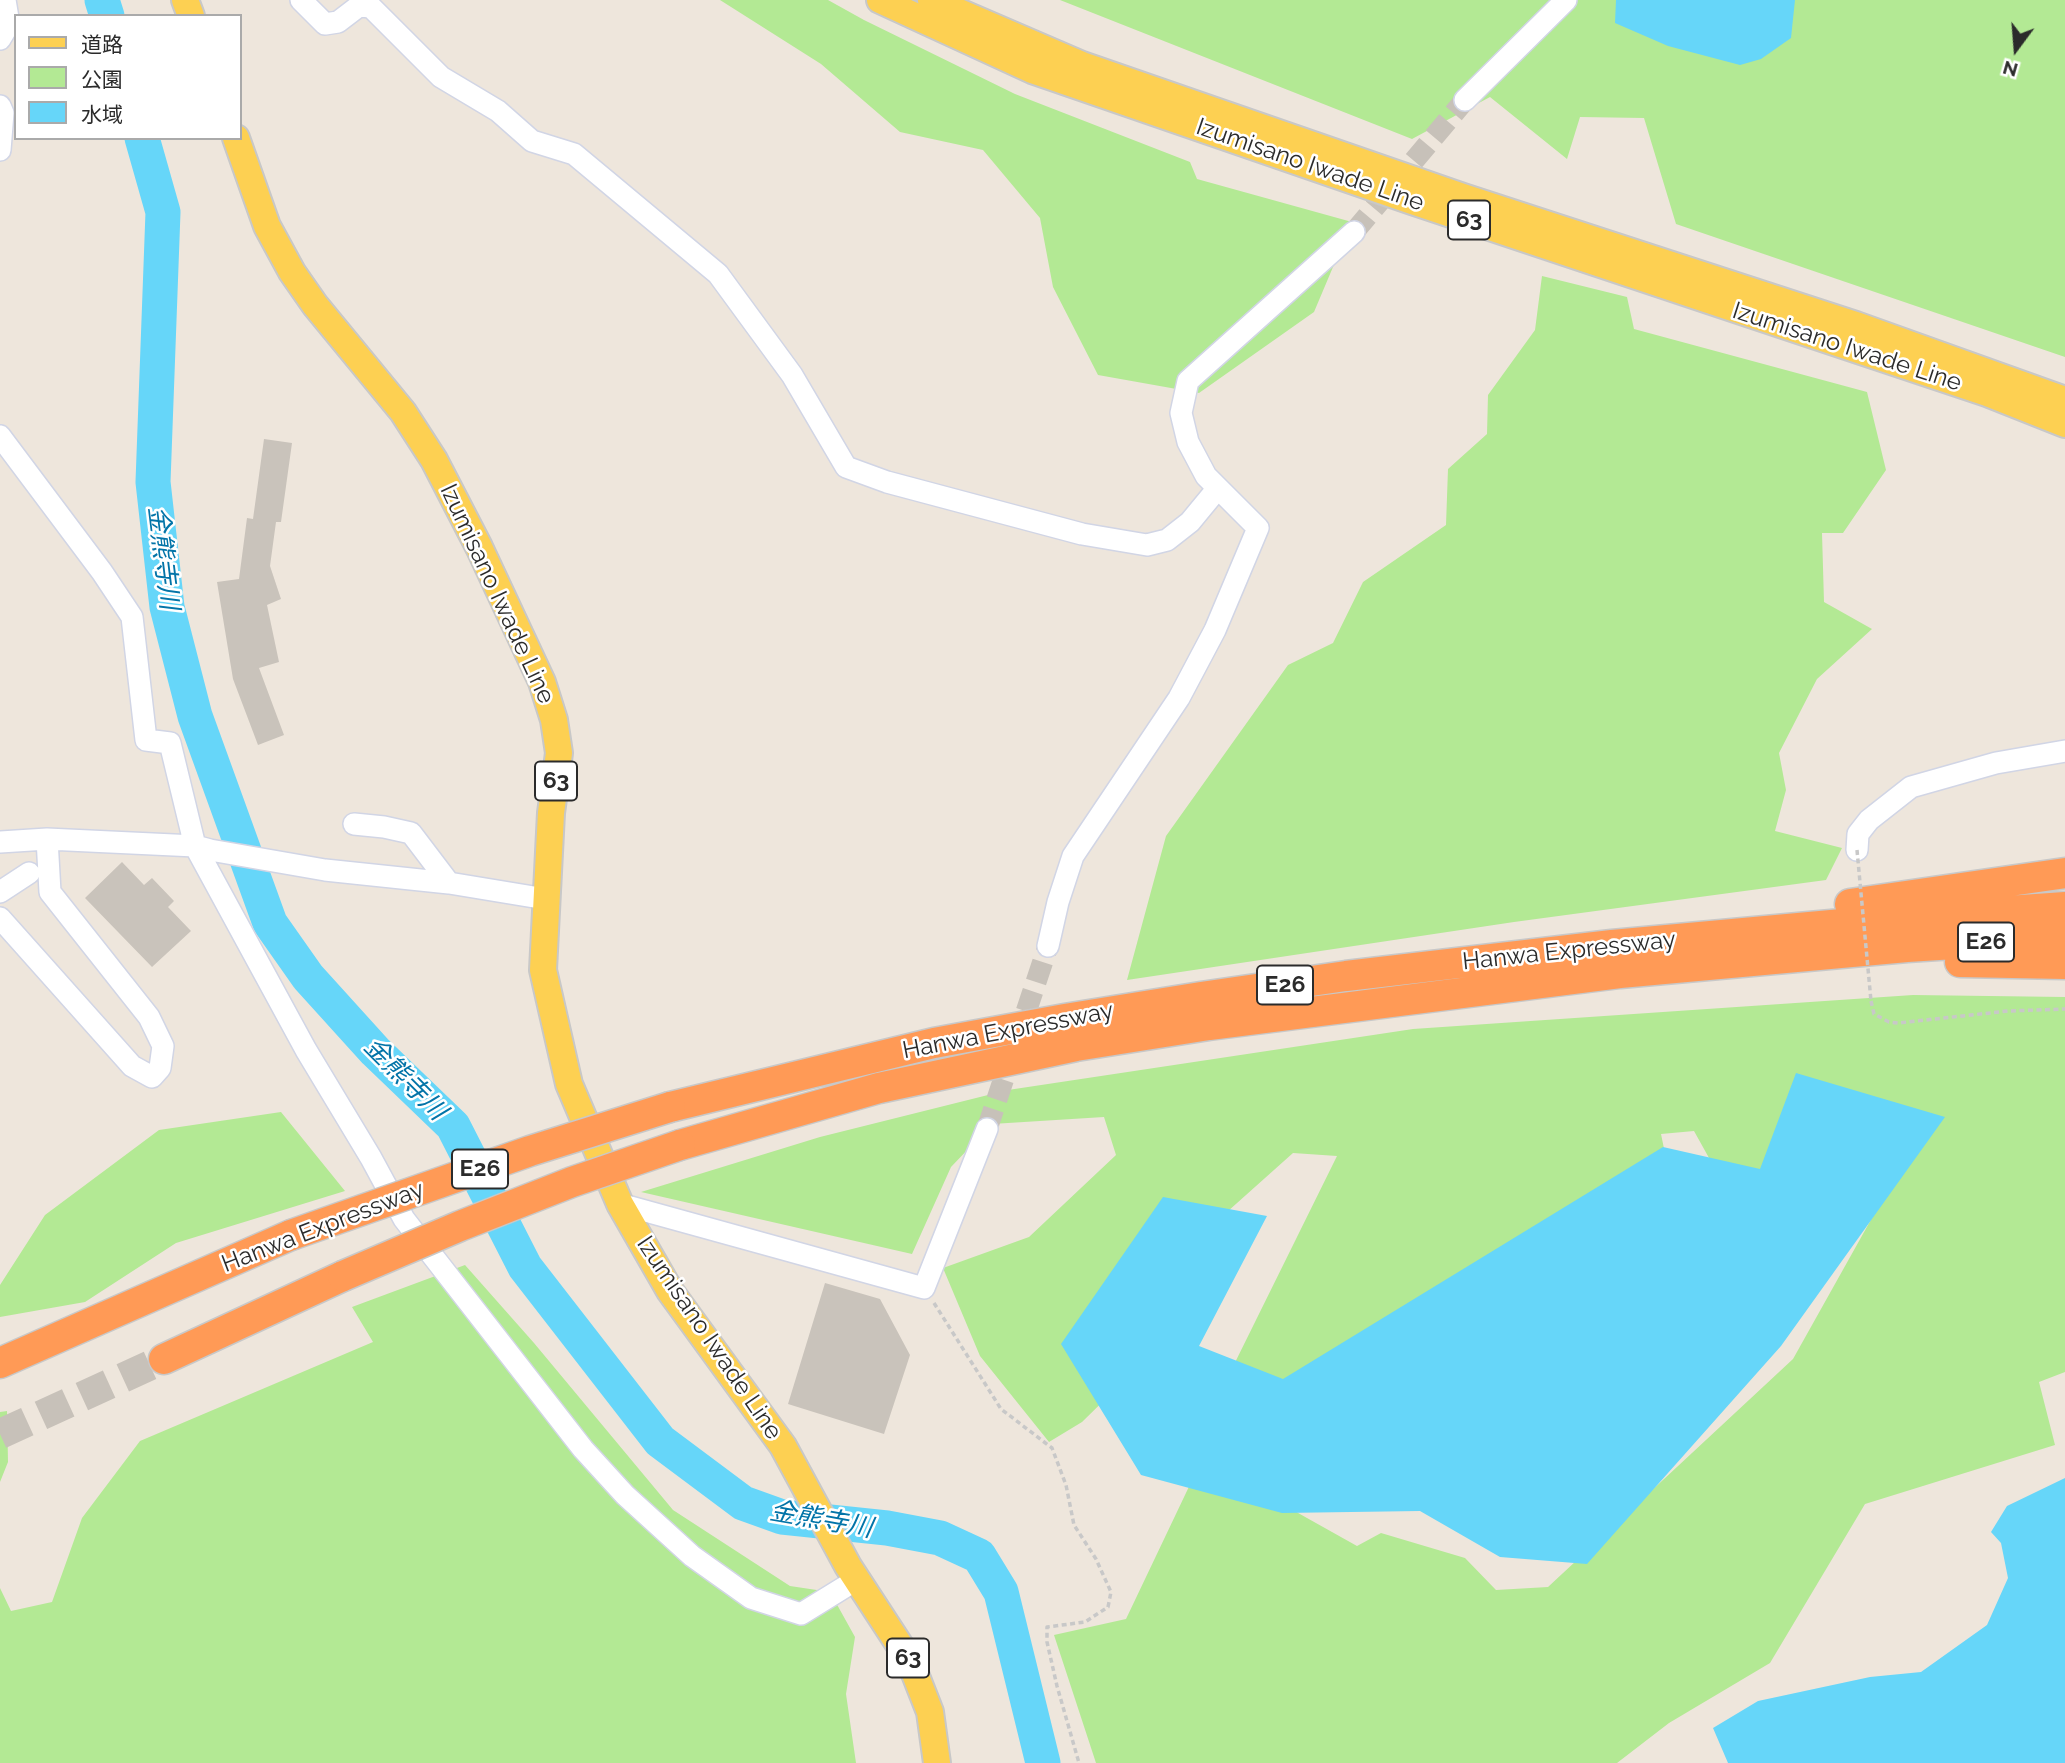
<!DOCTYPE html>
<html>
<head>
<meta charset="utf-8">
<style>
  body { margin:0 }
  #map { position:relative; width:2065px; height:1763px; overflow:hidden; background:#eee6dc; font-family:Raleway,"Noto Sans JP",sans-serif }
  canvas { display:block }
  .legend { position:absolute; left:14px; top:14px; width:228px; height:126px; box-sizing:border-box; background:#fff; border:2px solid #aaa; margin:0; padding:9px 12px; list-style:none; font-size:21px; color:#2b2b2b }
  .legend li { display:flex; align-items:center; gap:14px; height:35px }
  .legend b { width:35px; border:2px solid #aaa }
  .north { position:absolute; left:1981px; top:14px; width:70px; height:70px; -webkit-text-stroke:5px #fff; paint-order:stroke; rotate:196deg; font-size:19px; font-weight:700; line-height:28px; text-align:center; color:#2b2b2b }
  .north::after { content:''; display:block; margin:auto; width:24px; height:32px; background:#2b2b2b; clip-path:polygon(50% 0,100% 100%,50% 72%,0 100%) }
</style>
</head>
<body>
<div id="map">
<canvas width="2065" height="1763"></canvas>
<ul class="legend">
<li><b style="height:9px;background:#fdd052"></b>道路</li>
<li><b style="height:19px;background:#b3e994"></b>公園</li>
<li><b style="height:19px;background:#66d6f9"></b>水域</li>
</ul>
<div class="north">N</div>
</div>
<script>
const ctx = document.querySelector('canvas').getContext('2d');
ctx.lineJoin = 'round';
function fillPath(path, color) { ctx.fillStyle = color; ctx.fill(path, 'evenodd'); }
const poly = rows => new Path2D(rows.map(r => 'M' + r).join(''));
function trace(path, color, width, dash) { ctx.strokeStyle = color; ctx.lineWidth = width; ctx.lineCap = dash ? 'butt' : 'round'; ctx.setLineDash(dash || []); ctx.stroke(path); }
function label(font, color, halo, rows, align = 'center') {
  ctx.font = font + ' Raleway,"Noto Sans JP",sans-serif'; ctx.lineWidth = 5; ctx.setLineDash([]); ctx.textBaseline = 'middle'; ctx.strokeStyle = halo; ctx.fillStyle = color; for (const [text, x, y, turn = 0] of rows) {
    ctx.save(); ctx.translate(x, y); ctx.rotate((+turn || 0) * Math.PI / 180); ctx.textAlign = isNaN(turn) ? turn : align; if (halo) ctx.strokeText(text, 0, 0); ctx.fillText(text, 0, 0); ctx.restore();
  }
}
const green = poly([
  [720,0,828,0,864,20,1015,94,1190,162,1197,179,1352,222,1314,312,1199,393,1098,375,1053,287,1040,218,983,150,900,132,821,64],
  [1060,0,2065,0,2065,357,1676,224,1644,118,1580,117,1567,159,1490,97,1412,139],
  [1542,276,1627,297,1634,329,1867,392,1886,470,1843,533,1822,533,1824,602,1872,629,1817,679,1779,753,1786,790,1775,831,1842,848,1826,880,1514,922,1127,980,1166,836,1288,665,1333,643,1363,582,1446,525,1448,469,1487,434,1488,395,1535,330],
  [1913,995,2065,997,2065,1372,2039,1382,2055,1445,1865,1504,1770,1663,1669,1723,1617,1763,1096,1763,1054,1635,1126,1619,1195,1474,1282,1504,1357,1546,1381,1533,1465,1558,1496,1590,1548,1587,1793,1359,1929,1116,1780,1187,1733,1201,1694,1131,1661,1134,1677,1212,1545,1337,1215,1403,1337,1156,1293,1153,1199,1237,1128,1377,1082,1422,1049,1442,980,1356,943,1268,1029,1237,1116,1155,1104,1117,992,1124,951,1167,912,1254,641,1192,820,1137,1008,1090,1413,1029],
  [281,1112,345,1191,176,1243,85,1302,0,1317,0,1285,45,1215,159,1130],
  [465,1265,534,1343,673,1510,790,1586,830,1592,855,1637,846,1694,856,1763,0,1763,0,1588,11,1611,52,1602,82,1518,140,1441,373,1342,352,1307],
  [7,1411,8,1462,0,1482,0,1412]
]);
const water = poly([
  [1616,0,1795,0,1791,38,1761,59,1740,65,1668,46,1615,23],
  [1796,1073,1945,1117,1781,1346,1587,1564,1500,1557,1420,1511,1282,1513,1141,1475,1061,1344,1163,1197,1267,1216,1199,1346,1283,1379,1663,1147,1760,1169],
  [2065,1478,2065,1763,1728,1763,1713,1728,1758,1701,1870,1677,1921,1672,1987,1625,2008,1578,2001,1543,1991,1532,2007,1506]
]);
const river = poly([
  [102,0,107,16],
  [142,138,163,212,153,482,167,607,195,716,270,923,308,977,375,1051,453,1126,525,1267,660,1441,743,1503,782,1517,887,1528,940,1538,979,1556,1001,1592,1043,1763]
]);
const building = poly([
  [264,439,292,443,281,522,276,522,270,566,281,599,267,605,279,662,259,668,284,735,258,745,233,679,217,582,239,579,247,518,253,519],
  [122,862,144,885,152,878,174,901,168,907,191,931,152,967,85,898],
  [825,1283,880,1299,910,1355,884,1434,788,1404]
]);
const minorTunnel = poly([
  [1354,232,1465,100],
  [987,1129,1048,946]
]);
const highwayTunnel = poly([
  [0,1434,164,1359]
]);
const path = poly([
  [1871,1001,1874,1014,1889,1022,1898,1023,2008,1011,2065,1009],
  [934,1303,1001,1409,1052,1448,1066,1485,1074,1525,1096,1559,1111,1592,1108,1607,1085,1622,1047,1627,1047,1642,1057,1686,1079,1763]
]);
const minor = poly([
  [301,0,325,24,338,22,359,6,371,7,441,77,498,111,532,141,574,154,718,274,792,375,846,467,887,482,1082,534,1147,545,1167,540,1190,522,1218,488],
  [0,39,9,24,5,0],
  [1465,100,1566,0],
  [0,106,3,113,0,150],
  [0,436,102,572,132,617,146,740,170,743,195,846,306,1050,371,1158,404,1219,583,1449,625,1495,692,1556,751,1598,801,1614,856,1580],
  [354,824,384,827,411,833,449,883],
  [0,842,47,839,195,846,210,850,325,870,449,883,546,899],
  [1857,850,1858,834,1869,820,1911,787,1996,763,2065,751],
  [0,892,29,873],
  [0,918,132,1066,152,1077,160,1068,163,1046,149,1017,50,892,47,839],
  [1048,946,1058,902,1073,856,1179,698,1215,630,1258,528,1206,476,1188,442,1181,413,1188,381,1354,232],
  [620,1204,924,1288,987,1129]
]);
const major = poly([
  [185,0,191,16],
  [880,0,1032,70,1412,201,1987,393,2065,424],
  [931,0,1082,65,1463,197,1856,325,2065,400],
  [236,138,267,226,292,272,315,305,403,412,434,460,479,547,542,682,554,720,559,753,551,813,543,970,569,1084,620,1204,670,1291,783,1446,848,1566,910,1661,930,1712,937,1763]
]);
const highway = poly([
  [1850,904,2065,873],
  [1960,962,2065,964],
  [670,1107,934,1043,1065,1019,1201,997,1346,976,1612,945,1908,918,2065,907],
  [680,1145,879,1088,1076,1046,1209,1025,1620,973,1907,947,2065,937],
  [164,1359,343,1276],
  [0,1363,291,1235]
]);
const pathBridge = poly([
  [1857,850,1871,1001]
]);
const highwayBridge = poly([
  [291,1235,530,1151,670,1107],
  [343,1276,460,1226,572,1182,680,1145]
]);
const shields = [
  [1469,220,42],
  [556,781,42],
  [1986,942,56],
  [1285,985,56],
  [480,1169,56],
  [908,1658,42]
];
const shieldNames = [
  ["63",1469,220],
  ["63",556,781],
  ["E26",1986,942],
  ["E26",1285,985],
  ["E26",480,1169],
  ["63",908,1658]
];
const streetNames = [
  ["Izumisano Iwade Line",1310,165,19],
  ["Izumisano Iwade Line",1847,347,18],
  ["Izumisano Iwade Line",497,594,65],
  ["Hanwa Expressway",1569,951,-6],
  ["Hanwa Expressway",1008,1031,-11],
  ["Hanwa Expressway",323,1227,-21],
  ["Izumisano Iwade Line",709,1338,56]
];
const waterNames = [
  ["金熊寺川",163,558,83],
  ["金熊寺川",405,1079,45],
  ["金熊寺川",821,1520,10]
];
fillPath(green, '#b3e994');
fillPath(water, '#66d6f9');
trace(river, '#66d6f9', 35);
fillPath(building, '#c9c3bb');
trace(minorTunnel, '#c7c1b9', 21, [21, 10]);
trace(highwayTunnel, '#c7c1b9', 30, [30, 15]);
trace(minor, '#d1d5e5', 24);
trace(major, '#c8c8c8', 30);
trace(highway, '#c8c8c8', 33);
trace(path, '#c8c8c8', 3.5, [5, 3.5]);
trace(minor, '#fff', 21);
trace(major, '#fdd052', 26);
trace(highway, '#ff9a56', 30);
trace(highwayBridge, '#c8c8c8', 33, []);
trace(pathBridge, '#c8c8c8', 3.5, [5, 3.5]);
trace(highwayBridge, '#ff9a56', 30);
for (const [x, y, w] of shields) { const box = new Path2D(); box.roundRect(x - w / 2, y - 19.5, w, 39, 5); ctx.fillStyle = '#fff'; ctx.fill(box); trace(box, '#2b2b2b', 2); }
label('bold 23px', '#2b2b2b', null, shieldNames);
label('24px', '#2b2b2b', '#fff', streetNames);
label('italic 26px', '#0274a8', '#fff', waterNames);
</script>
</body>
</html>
